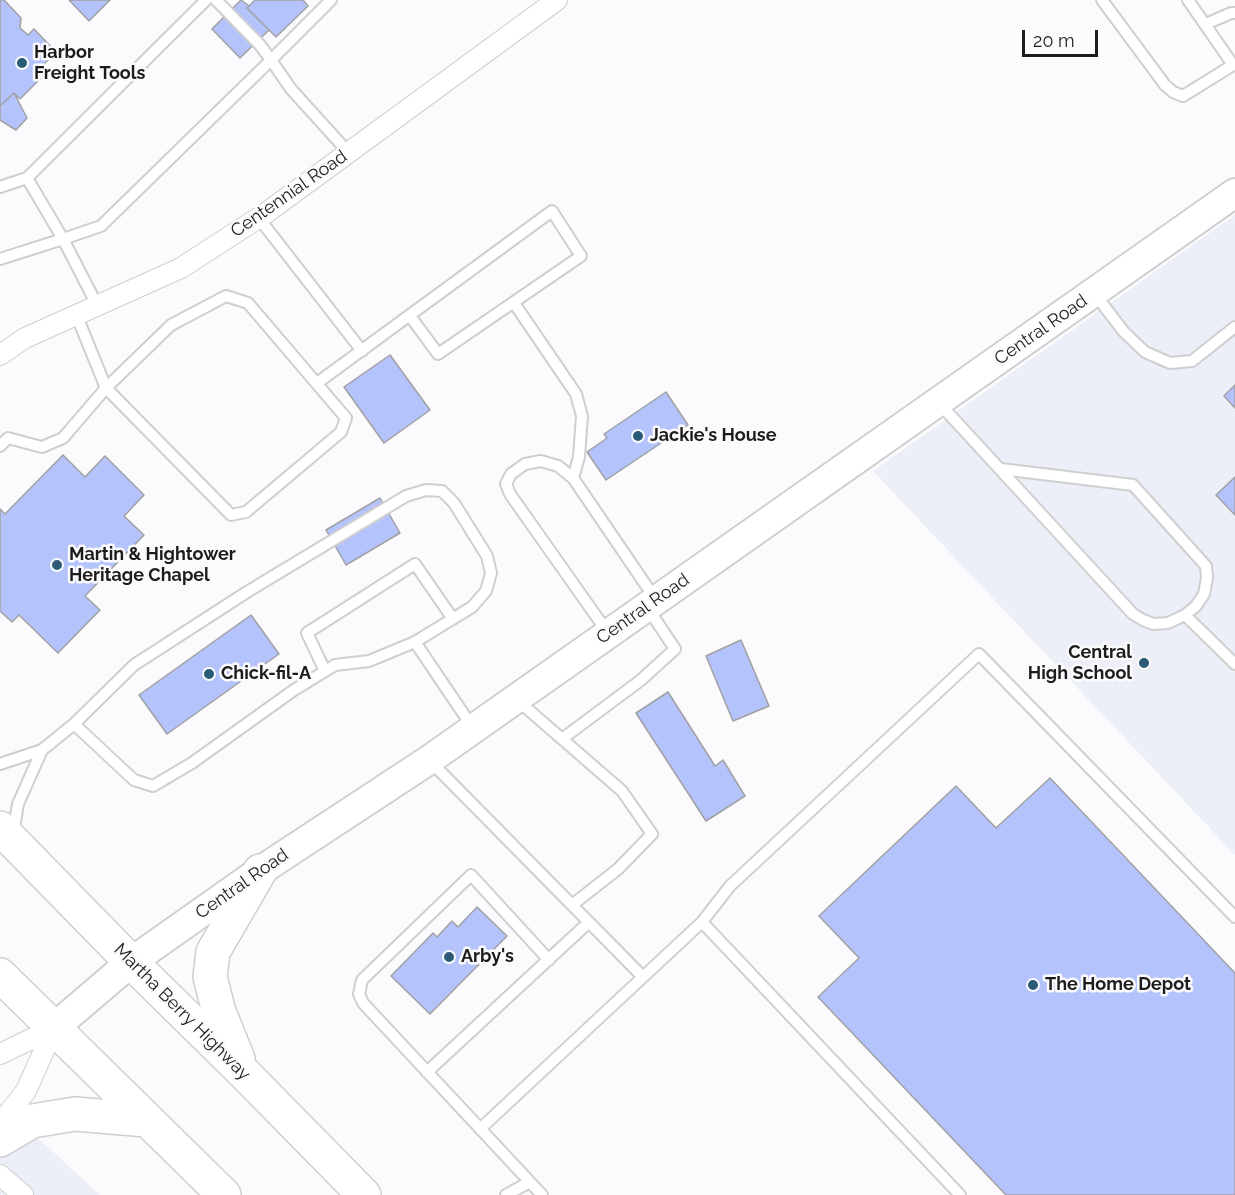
<!DOCTYPE html>
<html>
<head>
<meta charset="utf-8">
<style>
  body { margin:0 }
  #map { position:relative; width:1235px; height:1195px; overflow:hidden; background:#fbfbfd; font-family:Raleway,sans-serif }
  canvas { display:block }
  .scale { position:absolute; left:1022px; top:30px; width:76px; height:27px; box-sizing:border-box; border:3px solid #1c1c1c; border-top:0; padding-left:8px; font-size:18px; line-height:21px; white-space:nowrap; color:#1c1c1c; -webkit-text-stroke:4px #fbfbfd; paint-order:stroke }
</style>
</head>
<body>
<div id="map">
<canvas width="1235" height="1195"></canvas>
<div class="scale">20 m</div>
</div>
<script>
const ctx = document.querySelector('canvas').getContext('2d');
ctx.lineJoin = 'round';
function fillPath(path, color) { ctx.fillStyle = color; ctx.fill(path, 'evenodd'); }
const poly = rows => new Path2D(rows.map(r => 'M' + r).join(''));
function trace(path, color, width, dash) { ctx.strokeStyle = color; ctx.lineWidth = width; ctx.lineCap = dash ? 'butt' : 'round'; ctx.setLineDash(dash || []); ctx.stroke(path); }
function label(font, color, halo, rows, align = 'center') {
  ctx.font = font + ' Raleway,sans-serif'; ctx.lineWidth = 5; ctx.setLineDash([]); ctx.textBaseline = 'middle'; ctx.strokeStyle = halo; ctx.fillStyle = color; for (const [text, x, y, turn = 0] of rows) {
    ctx.save(); ctx.translate(x, y); ctx.rotate((+turn || 0) * Math.PI / 180); ctx.textAlign = isNaN(turn) ? turn : align; if (halo) ctx.strokeText(text, 0, 0); ctx.fillText(text, 0, 0); ctx.restore();
  }
}
const built = poly([
  [1235,215,1235,855,873,471],
  [0,1103,100,1195,0,1195]
]);
const building = poly([
  [0,0,4,0,21,18,20,28,28,35,34,29,56,52,34,74,40,79,20,99,14,93,0,106,0,0],
  [69,0,110,0,89,21,69,0],
  [241,0,249,6,247,8,269,30,240,58,212,29,241,0],
  [255,0,303,0,308,6,276,37,247,8,255,0],
  [14,93,27,118,16,130,0,120,0,106,14,93],
  [390,355,430,410,384,443,344,387,390,355],
  [1235,385,1235,408,1224,396,1235,385],
  [666,392,688,425,606,480,587,452,607,438,604,434,666,392],
  [63,455,85,477,105,456,144,495,124,516,144,535,85,596,100,610,58,653,19,615,12,622,0,611,0,509,5,514,63,455],
  [1235,477,1235,515,1216,495,1235,477],
  [380,498,400,533,346,565,326,530,380,498],
  [251,615,279,654,167,734,139,695,251,615],
  [741,640,769,706,733,721,706,656,741,640],
  [668,692,715,766,723,760,745,796,706,821,636,713,668,692],
  [1050,778,1235,973,1235,1195,1006,1195,818,997,859,958,819,916,956,786,996,828,1050,778],
  [477,907,507,936,430,1014,391,976,433,933,437,937,452,921,458,927,477,907]
]);
const lane = poly([
  [206,0,27,178,63,239,101,226,271,60,260,45,216,0],
  [331,0,271,60,291,89,348,152],
  [1102,0,1165,85,1173,92,1183,96,1233,65,1188,0],
  [1206,24,1231,13,1235,13],
  [0,187,27,178],
  [258,217,362,351],
  [0,259,63,239,97,305],
  [1094,293,1124,332,1145,352,1170,363,1192,361,1235,327],
  [226,296,248,303,346,418,341,432,246,512,231,515,106,388,171,325,226,296],
  [514,303,576,394,582,416,579,457,573,478],
  [317,383,552,211,581,256,438,354,410,316],
  [939,403,1133,614,1143,620,1153,624,1168,623,1185,615,1196,606,1204,594,1207,578,1206,566,1133,485,1001,469],
  [0,446,8,438,42,447,63,438,106,388,76,314],
  [1185,615,1235,664],
  [608,633,510,494,506,484,511,474,525,464,541,461,558,466,573,478,656,600],
  [415,642,473,728],
  [325,671,307,633,415,564,453,619],
  [516,699,622,791,652,834,618,869,572,905],
  [562,739,641,680,675,649,647,607],
  [429,760,643,977,702,922,960,1195],
  [0,764,42,750,74,724,134,665,247,592,406,496,426,490,442,491,454,503,487,556,491,573,486,591,472,607,415,642,369,661,335,665,294,690,192,763,153,786,134,780,74,724],
  [13,834,18,804,42,750],
  [702,922,730,886,979,654,1235,917],
  [427,1072,589,922],
  [480,1129,643,977],
  [506,1195,530,1182],
  [542,1195,363,1003,359,994,362,980,471,875,549,960]
]);
const street = poly([
  [0,355,25,338,181,268,266,213,557,0],
  [0,1054,54,1028],
  [0,1124,26,1091,54,1028],
  [0,1175,23,1195]
]);
const secondary = poly([
  [54,1028,131,962,260,871,429,760,1235,193]
]);
const highway = poly([
  [0,828,131,962,243,1072,364,1195],
  [0,975,224,1195],
  [238,1059,219,1012,210,977,213,952,260,871],
  [0,1140,32,1121,75,1114,147,1120]
]);
const markers = [
  [22,63,6,"#2b5b79"],
  [638,436,6,"#2b5b79"],
  [57,565,6,"#2b5b79"],
  [1144,663,6,"#2b5b79"],
  [209,674,6,"#2b5b79"],
  [449,957,6,"#2b5b79"],
  [1033,985,6,"#2b5b79"]
];
const poiNames = [
  ["Harbor",34,53],
  ["Freight Tools",34,74],
  ["Jackie's House",650,436],
  ["Martin & Hightower",69,555],
  ["Heritage Chapel",69,576],
  ["Central",1132,653,"right"],
  ["High School",1132,674,"right"],
  ["Chick-fil-A",221,674],
  ["Arby's",461,957],
  ["The Home Depot",1045,985]
];
const streetNames = [
  ["Centennial Road",289,194,-35],
  ["Central Road",1041,330,-35],
  ["Central Road",643,609,-35],
  ["Central Road",242,884,-35],
  ["Martha Berry Highway",182,1012,45]
];
fillPath(built, '#eceff7');
fillPath(building, '#b4c3fb');
trace(building, '#a1a1a3', 1.5);
trace(lane, '#cfcfd1', 14);
trace(street, '#cfcfd1', 22);
trace(secondary, '#cfcfd1', 32);
trace(highway, '#cfcfd1', 36);
trace(lane, '#fff', 10);
trace(street, '#fff', 20);
trace(secondary, '#fff', 28);
trace(highway, '#fff', 33);
for (const [x, y, r, color] of markers) { const dot = new Path2D(); dot.arc(x, y, r, 0, 2 * Math.PI); ctx.fillStyle = color; ctx.fill(dot); trace(dot, '#fbfbfd', 2); }
label('bold 18px', '#1c1c1c', '#fbfbfd', poiNames, 'left');
label('18px', '#1c1c1c', '#fbfbfd', streetNames);
</script>
</body>
</html>
